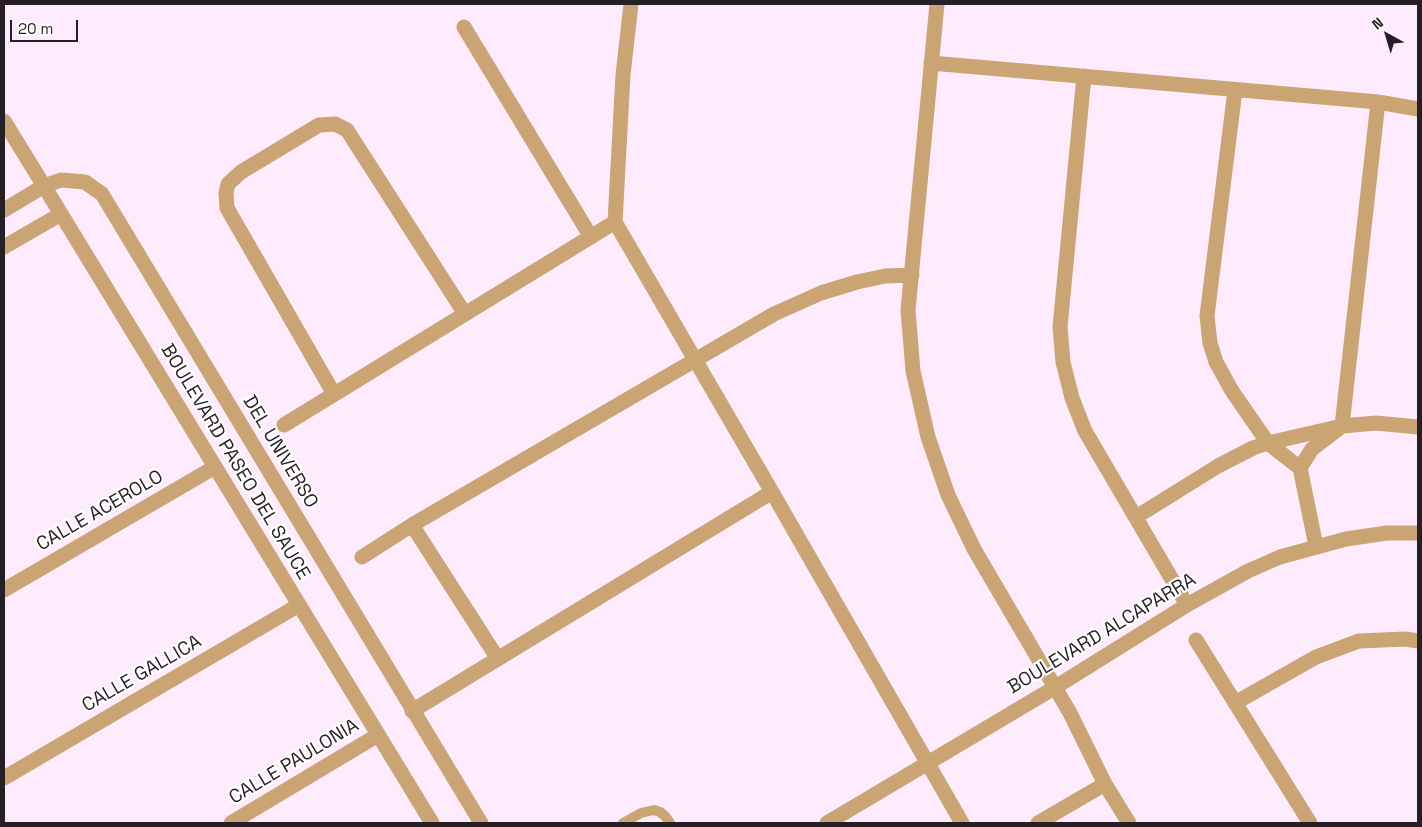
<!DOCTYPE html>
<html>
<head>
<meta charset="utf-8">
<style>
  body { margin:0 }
  #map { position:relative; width:1422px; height:827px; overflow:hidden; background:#ffebfe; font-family:"Space Grotesk",sans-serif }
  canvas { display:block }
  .frame { position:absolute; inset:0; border:5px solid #261f25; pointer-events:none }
  .north { position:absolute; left:1362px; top:10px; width:50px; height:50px; -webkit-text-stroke:4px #fff; paint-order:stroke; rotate:321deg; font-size:14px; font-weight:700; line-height:20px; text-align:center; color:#261f25 }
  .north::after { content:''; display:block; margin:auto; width:18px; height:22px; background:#261f25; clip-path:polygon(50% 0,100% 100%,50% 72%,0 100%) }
  .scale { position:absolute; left:10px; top:20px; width:68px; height:22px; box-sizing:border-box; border:2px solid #261f25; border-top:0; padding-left:6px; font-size:15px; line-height:18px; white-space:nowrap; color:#261f25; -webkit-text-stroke:4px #fff; paint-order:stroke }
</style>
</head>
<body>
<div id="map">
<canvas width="1422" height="827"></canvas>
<div class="frame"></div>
<div class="north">N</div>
<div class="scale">20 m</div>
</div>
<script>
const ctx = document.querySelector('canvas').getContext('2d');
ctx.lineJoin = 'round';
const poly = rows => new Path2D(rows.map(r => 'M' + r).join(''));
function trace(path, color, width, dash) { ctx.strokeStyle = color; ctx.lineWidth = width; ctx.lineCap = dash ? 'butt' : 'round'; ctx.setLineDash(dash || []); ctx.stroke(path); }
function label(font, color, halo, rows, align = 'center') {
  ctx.font = font + ' "Space Grotesk",sans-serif'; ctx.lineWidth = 4.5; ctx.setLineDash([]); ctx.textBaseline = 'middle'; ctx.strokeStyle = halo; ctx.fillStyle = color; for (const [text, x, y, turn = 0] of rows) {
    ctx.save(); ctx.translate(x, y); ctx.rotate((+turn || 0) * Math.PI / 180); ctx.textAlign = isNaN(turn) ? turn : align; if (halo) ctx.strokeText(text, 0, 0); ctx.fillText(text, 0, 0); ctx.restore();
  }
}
const service = poly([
  [623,823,641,813,654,810,660,812,665,816,670,823]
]);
const minor = poly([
  [631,4,623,75,615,222,772,492,962,823],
  [937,4,908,310,913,371,928,437,948,495,974,549,1070,713,1105,784,1129,823],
  [464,27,591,237],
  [931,63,1310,96,1378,102,1418,109],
  [1084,76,1060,327,1063,362,1072,398,1085,431,1187,605],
  [1235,90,1207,316,1210,343,1216,362,1232,391,1268,443,1300,468,1316,546],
  [4,121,44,186],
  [334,394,227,208,226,193,228,184,241,172,319,125,335,124,347,130,465,314],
  [284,425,615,222],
  [1300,468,1312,449,1342,426,1378,102],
  [1136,517,1218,466,1253,448,1268,443,1342,426,1376,423,1418,427],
  [412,525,498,659],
  [362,557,412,525,774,314,821,293,857,282,885,276,912,275],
  [4,590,215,467],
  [1196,640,1310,823],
  [1235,703,1316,657,1359,641,1405,639,1418,641],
  [412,711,772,492],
  [4,778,299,605],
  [231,823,378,735],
  [827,823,1054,688,1187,605,1248,571,1280,557,1346,539,1387,533,1418,533],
  [1038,823,1105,784]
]);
const tertiary = poly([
  [44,186,432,823],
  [4,210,44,186,61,180,85,182,102,194,481,823],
  [4,247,61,214]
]);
const streetNames = [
  ["DEL UNIVERSO",280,452,59],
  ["BOULEVARD PASEO DEL SAUCE",235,462,59],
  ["CALLE ACEROLO",100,511,-30],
  ["BOULEVARD ALCAPARRA",1102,634,-31],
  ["CALLE GALLICA",142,674,-30],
  ["CALLE PAULONIA",294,762,-31]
];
trace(service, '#caa473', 10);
trace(minor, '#caa473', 15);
trace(tertiary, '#caa473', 15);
label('19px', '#261f25', '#fff', streetNames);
</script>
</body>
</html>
